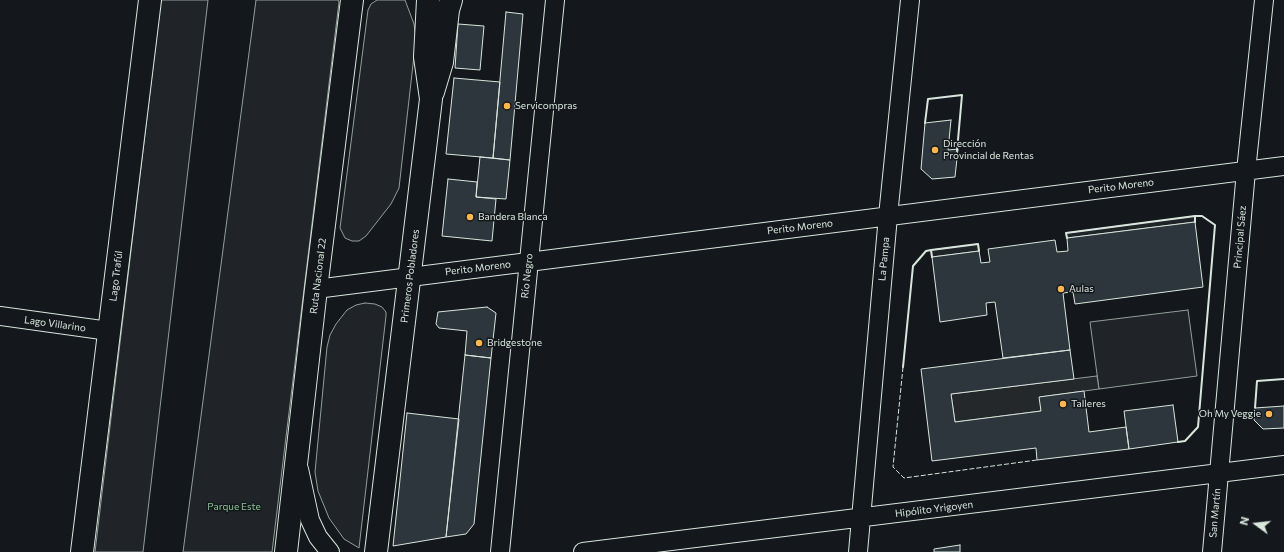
<!DOCTYPE html>
<html>
<head>
<meta charset="utf-8">
<style>
  body { margin:0 }
  #map { position:relative; width:1284px; height:552px; overflow:hidden; background:#14181c; font-family:Commissioner,sans-serif }
  canvas { display:block }
  .north { position:absolute; left:1236px; top:504px; width:40px; height:40px; -webkit-text-stroke:3px #14181c; paint-order:stroke; rotate:285deg; font-size:11px; font-weight:700; line-height:16px; text-align:center; color:#d8e6dc }
  .north::after { content:''; display:block; margin:auto; width:14px; height:18px; background:#d8e6dc; clip-path:polygon(50% 0,100% 100%,50% 72%,0 100%) }
</style>
</head>
<body>
<div id="map">
<canvas width="1284" height="552"></canvas>
<div class="north">N</div>
</div>
<script>
const ctx = document.querySelector('canvas').getContext('2d');
ctx.lineJoin = 'round';
function fillPath(path, color) { ctx.fillStyle = color; ctx.fill(path, 'evenodd'); }
const poly = rows => new Path2D(rows.map(r => 'M' + r).join(''));
function trace(path, color, width, dash) { ctx.strokeStyle = color; ctx.lineWidth = width; ctx.lineCap = dash ? 'butt' : 'round'; ctx.setLineDash(dash || []); ctx.stroke(path); }
function label(font, color, halo, rows, align = 'center') {
  ctx.font = font + ' Commissioner,sans-serif'; ctx.lineWidth = 3; ctx.setLineDash([]); ctx.textBaseline = 'middle'; ctx.strokeStyle = halo; ctx.fillStyle = color; for (const [text, x, y, turn = 0] of rows) {
    ctx.save(); ctx.translate(x, y); ctx.rotate((+turn || 0) * Math.PI / 180); ctx.textAlign = isNaN(turn) ? turn : align; if (halo) ctx.strokeText(text, 0, 0); ctx.fillText(text, 0, 0); ctx.restore();
  }
}
const green = poly([
  [161,0,208,0,143,552,95,552,161,0],
  [256,0,338,0,339,2,272,552,183,552,256,0],
  [377,0,405,0,414,24,416,38,399,188,391,204,366,236,359,241,352,241,345,238,340,228,368,10,371,4,377,0],
  [1195,216,1195,222,1067,238,1066,233,1195,216],
  [978,244,979,251,932,257,931,250,978,244],
  [365,303,375,304,382,307,386,312,386,316,359,548,344,539,329,518,318,491,315,472,327,347,330,335,336,324,347,310,356,305,365,303],
  [1188,310,1197,376,1099,389,1090,322,1188,310]
]);
const parking = poly([
  [1097,376,1099,389,1040,397,1041,411,955,422,951,394,1097,376]
]);
const building = poly([
  [506,12,523,14,510,160,493,158,506,12],
  [458,24,484,26,480,70,455,68,458,24],
  [454,78,500,82,493,158,446,154,454,78],
  [951,120,948,150,958,149,955,177,932,179,921,169,925,123,951,120],
  [480,157,510,160,506,199,476,197,480,157],
  [448,179,477,182,476,197,496,199,492,241,442,236,448,179],
  [1195,222,1203,287,1075,304,1073,292,1063,293,1070,350,1003,358,995,302,986,303,987,315,940,322,932,257,979,251,981,263,990,262,988,249,1055,240,1057,252,1068,251,1067,238,1195,222],
  [487,307,496,313,491,358,465,355,467,331,439,328,436,324,438,312,487,307],
  [1070,350,1074,379,951,394,955,422,1041,411,1039,397,1084,391,1089,432,1126,427,1129,449,1037,460,1036,448,932,461,921,369,1070,350],
  [465,355,491,358,474,524,466,534,446,537,465,355],
  [1173,405,1178,442,1129,449,1124,411,1173,405],
  [1284,406,1284,428,1263,429,1254,420,1255,408,1284,406],
  [407,413,459,419,446,537,393,546,407,413],
  [960,545,960,552,934,552,934,549,960,545]
]);
const street = poly([
  [316,289,1284,166],
  [0,316,109,331],
  [299,469,310,520,318,537,330,552],
  [500,552,555,0],
  [583,552,1284,465],
  [858,552,888,216,910,0],
  [1212,552,1246,171,1264,0]
]);
const secondary = poly([
  [433,92,442,62,448,10,451,0],
  [82,552,150,0],
  [376,552,431,99,425,57,428,0]
]);
const highway = poly([
  [286,552,316,289,352,0]
]);
const fence = poly([
  [903,367,893,467,904,478,1037,460]
]);
const wall = poly([
  [925,123,928,99,962,95,957,151],
  [1067,238,1066,233,1195,216],
  [931,250,978,244,979,251],
  [903,367,913,266,926,251,931,250,932,257],
  [1255,408,1257,381,1284,379],
  [1178,442,1185,441,1198,427,1215,225,1202,216,1195,216,1195,222]
]);
const markers = [
  [507,106,4,"#ffb74d"],
  [935,150,4,"#ffb74d"],
  [470,217,4,"#ffb74d"],
  [1061,289,4,"#ffb74d"],
  [479,343,4,"#ffb74d"],
  [1063,404,4,"#ffb74d"],
  [1269,414,4,"#ffb74d"]
];
const poiNames = [
  ["Servicompras",515,106],
  ["Dirección",943,144],
  ["Provincial de Rentas",943,156],
  ["Bandera Blanca",478,217],
  ["Aulas",1069,289],
  ["Bridgestone",487,343],
  ["Talleres",1071,404],
  ["Oh My Veggie",1261,414,"right"]
];
const streetNames = [
  ["Perito Moreno",1121,186,-7],
  ["Perito Moreno",800,227,-7],
  ["Principal Sáez",1240,237,-85],
  ["La Pampa",884,259,-85],
  ["Perito Moreno",478,268,-7],
  ["Lago Trafúl",116,276,-83],
  ["Ruta Nacional 22",318,276,-83],
  ["Primeros Pobladores",410,276,-83],
  ["Río Negro",527,276,-84],
  ["Lago Villarino",55,324,8],
  ["Hipólito Yrigoyen",934,509,-7],
  ["San Martín",1215,513,-85]
];
const parkNames = [
  ["Parque Este",234,507]
];
fillPath(green, '#202428');
trace(green, '#939e99', 1);
fillPath(parking, '#24282b');
trace(parking, '#939e99', 1);
fillPath(building, '#2c363c');
trace(building, '#d8e6dc', 1);
trace(street, '#d8e6dc', 20);
trace(secondary, '#d8e6dc', 24);
trace(highway, '#d8e6dc', 24);
trace(street, '#14181c', 18);
trace(secondary, '#14181c', 22);
trace(highway, '#14181c', 22);
trace(fence, '#d8e6dc', 1, [5, 2]);
trace(wall, '#d8e6dc', 2);
for (const [x, y, r, color] of markers) { const dot = new Path2D(); dot.arc(x, y, r, 0, 2 * Math.PI); ctx.fillStyle = color; ctx.fill(dot); trace(dot, '#14181c', 1.5); }
label('10px', '#d8e6dc', '#14181c', poiNames, 'left');
label('10px', '#d8e6dc', '#14181c', streetNames);
label('10px', '#8ac095', '#14181c', parkNames);
</script>
</body>
</html>
